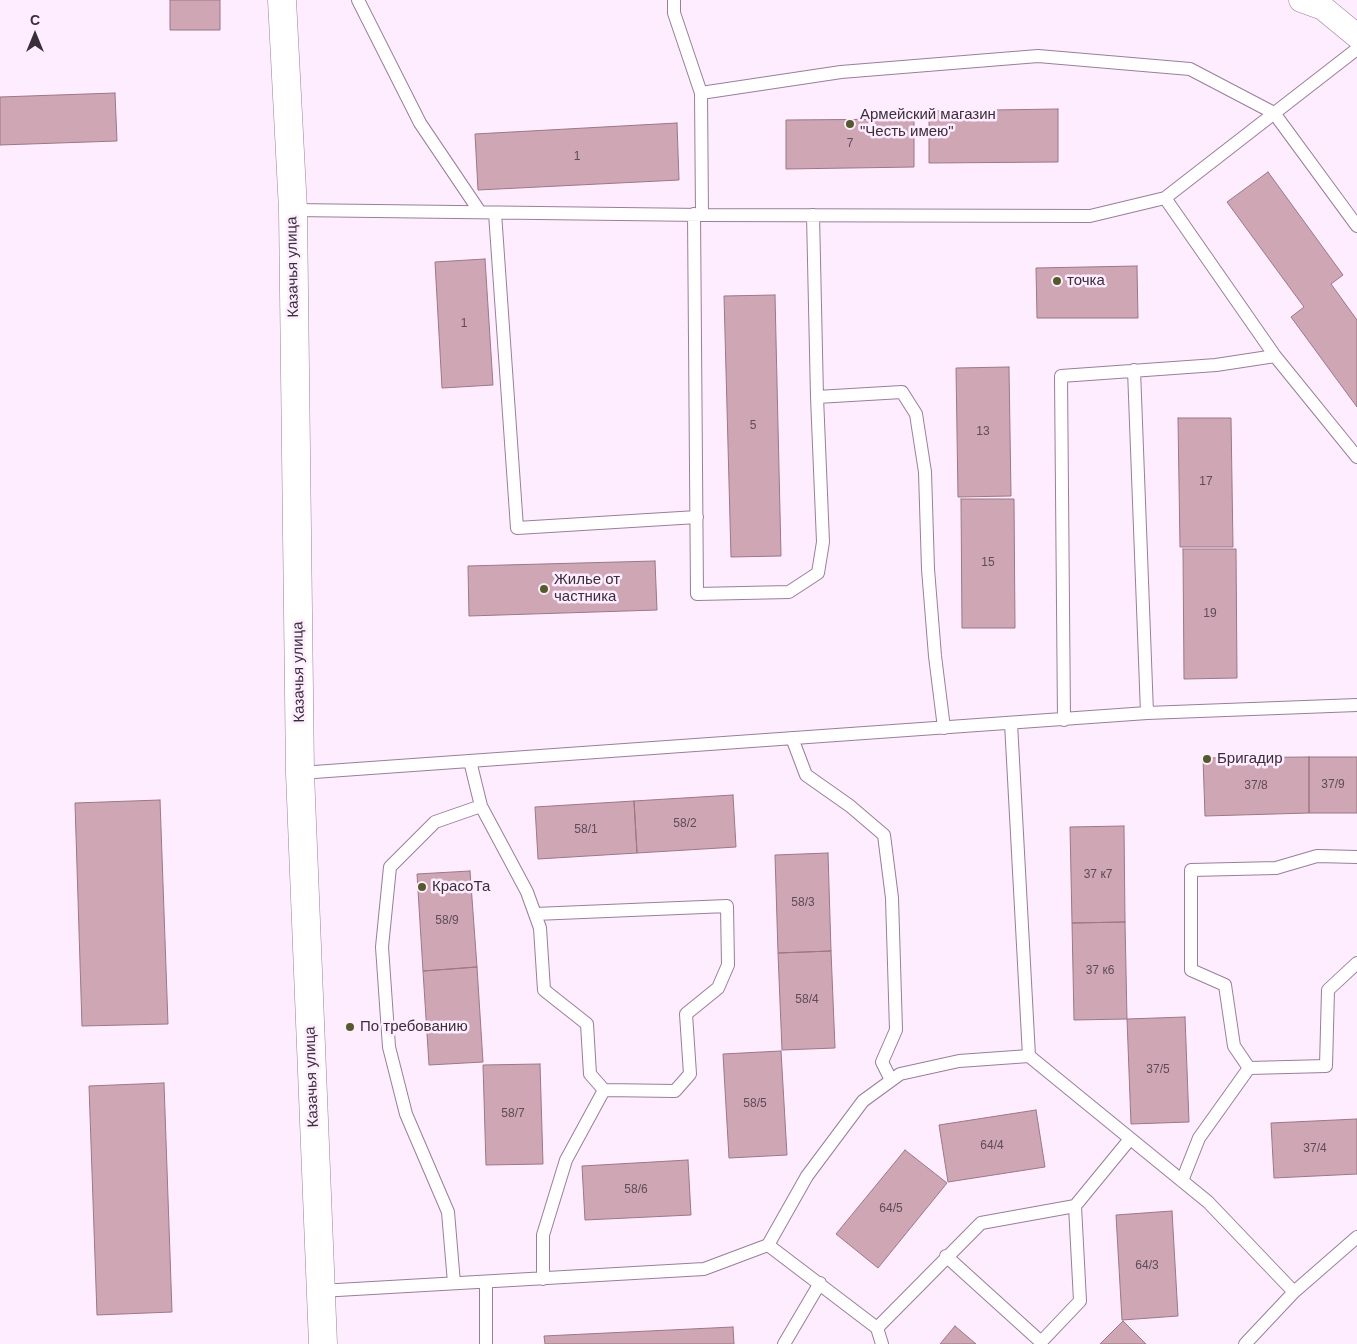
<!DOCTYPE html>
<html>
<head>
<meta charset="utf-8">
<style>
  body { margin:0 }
  #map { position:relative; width:1357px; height:1344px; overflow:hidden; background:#feedfe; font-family:Helvetica,sans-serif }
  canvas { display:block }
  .north { position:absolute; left:10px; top:10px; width:50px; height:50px; -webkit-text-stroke:4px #feedfe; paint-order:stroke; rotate:0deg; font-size:14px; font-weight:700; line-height:20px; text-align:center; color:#392e39 }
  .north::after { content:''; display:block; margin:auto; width:18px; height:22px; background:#392e39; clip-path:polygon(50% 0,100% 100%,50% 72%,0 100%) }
</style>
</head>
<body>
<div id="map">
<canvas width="1357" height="1344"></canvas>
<div class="north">С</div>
</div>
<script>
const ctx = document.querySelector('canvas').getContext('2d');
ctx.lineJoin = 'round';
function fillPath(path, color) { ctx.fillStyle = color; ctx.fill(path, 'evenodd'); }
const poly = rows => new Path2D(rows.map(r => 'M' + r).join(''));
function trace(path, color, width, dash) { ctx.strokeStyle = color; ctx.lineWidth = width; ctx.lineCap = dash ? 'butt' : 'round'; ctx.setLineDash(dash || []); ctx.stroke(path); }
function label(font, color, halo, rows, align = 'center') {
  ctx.font = font + ' Helvetica,sans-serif'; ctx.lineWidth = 5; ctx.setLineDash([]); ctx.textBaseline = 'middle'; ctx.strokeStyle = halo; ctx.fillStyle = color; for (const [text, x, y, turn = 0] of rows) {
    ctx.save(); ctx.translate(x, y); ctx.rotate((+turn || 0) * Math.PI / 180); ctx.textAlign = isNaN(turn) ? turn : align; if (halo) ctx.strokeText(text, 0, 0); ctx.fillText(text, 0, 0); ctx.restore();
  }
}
const building = poly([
  [170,0,220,0,220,30,170,30,170,0],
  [115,93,117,141,0,145,0,97,115,93],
  [1058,109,1058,162,929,163,929,111,1058,109],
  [914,119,914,167,786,169,786,120,914,119],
  [677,123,679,180,478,190,475,134,677,123],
  [1268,172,1343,275,1331,284,1357,320,1357,407,1291,317,1304,307,1227,202,1268,172],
  [485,259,493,385,442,388,435,262,485,259],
  [1137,266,1138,318,1037,318,1036,268,1137,266],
  [775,295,781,556,731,557,724,296,775,295],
  [1009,367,1011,496,958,497,956,368,1009,367],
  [1178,418,1231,418,1233,547,1180,547,1178,418],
  [961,499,1014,499,1015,628,962,628,961,499],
  [1183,549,1236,549,1237,678,1184,679,1183,549],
  [655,561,657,610,469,616,468,566,655,561],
  [1309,757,1309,813,1205,816,1203,758,1309,757],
  [1309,757,1357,757,1357,813,1309,813,1309,757],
  [733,795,736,847,637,853,634,801,733,795],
  [160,800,168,1024,82,1026,75,803,160,800],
  [634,801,637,853,538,859,535,807,634,801],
  [1124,826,1125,922,1072,923,1070,827,1124,826],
  [828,853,831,951,778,953,775,855,828,853],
  [470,871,477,967,423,971,417,874,470,871],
  [1125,922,1127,1019,1074,1020,1072,923,1125,922],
  [831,951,835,1048,782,1050,778,953,831,951],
  [477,967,483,1062,429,1065,423,971,477,967],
  [1185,1017,1189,1122,1131,1124,1127,1019,1185,1017],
  [781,1051,787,1155,729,1158,723,1054,781,1051],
  [540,1064,543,1164,486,1165,483,1065,540,1064],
  [164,1083,172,1312,97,1315,89,1086,164,1083],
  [1036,1110,1045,1167,948,1182,939,1125,1036,1110],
  [1357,1119,1357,1174,1274,1178,1271,1123,1357,1119],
  [905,1150,947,1183,878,1268,836,1234,905,1150],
  [688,1160,691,1215,585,1220,582,1166,688,1160],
  [1172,1211,1178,1316,1122,1320,1116,1215,1172,1211],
  [1123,1321,1146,1344,1100,1344,1123,1321],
  [955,1326,976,1344,940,1344,955,1326],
  [733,1327,734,1344,545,1344,544,1336,733,1327]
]);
const service = poly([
  [358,0,420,123,480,212],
  [701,93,841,72,1038,56,1190,69,1274,113,1357,226],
  [1165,198,1275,356,1357,457],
  [293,210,702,215,701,93,674,13,674,0],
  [495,213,517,528,697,517],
  [694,214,697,594,789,592,818,573,823,542,817,397],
  [702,215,1090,216,1165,198,1357,49],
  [813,215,817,397,902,392,916,414,925,472,928,569,935,656,944,728],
  [1134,370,1147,713],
  [1064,720,1061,376,1216,365,1275,356],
  [1011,723,1029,1056],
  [792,738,806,775,850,806,884,835,892,898,896,1030,882,1062,891,1080],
  [470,761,481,806,527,892,540,928,544,990,587,1024,590,1074,604,1090,675,1091,690,1074,686,1014,718,988,728,965,727,906,535,914],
  [300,773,1147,713,1357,705],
  [1357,857,1317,856,1276,868,1191,870,1191,970,1225,985,1234,1046,1249,1068,1326,1066,1328,990,1357,963],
  [1182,1181,1199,1138,1249,1068],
  [768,1245,807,1176,863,1101,900,1074,959,1061,1029,1056,1208,1202,1294,1292],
  [946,1256,1041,1342,1080,1301,1075,1206],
  [543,1279,543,1235,566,1160,604,1090],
  [486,1282,486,1344],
  [454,1283,448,1212,406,1114,389,1047,382,947,390,867,435,822,481,806],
  [320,1291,704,1269,768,1245,877,1328,882,1344],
  [877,1328,981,1223,1075,1206,1130,1139],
  [784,1344,820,1283],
  [1245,1344,1294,1292,1357,1237]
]);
const minor = poly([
  [1301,0,1323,8,1357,36]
]);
const tertiary = poly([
  [282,0,293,210,300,773,323,1344]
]);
const markers = [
  [850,124,5,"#535b2a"],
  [1057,281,5,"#535b2a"],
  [544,589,5,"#535b2a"],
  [1207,759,5,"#535b2a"],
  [422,887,5,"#535b2a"],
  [350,1027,5,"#535b2a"]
];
const numberNames = [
  ["7",850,144],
  ["1",577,157],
  ["1",464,324],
  ["5",753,426],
  ["13",983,432],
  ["17",1206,482],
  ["15",988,563],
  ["19",1210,614],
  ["37/9",1333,785],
  ["37/8",1256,786],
  ["58/2",685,824],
  ["58/1",586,830],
  ["37 к7",1098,875],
  ["58/3",803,903],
  ["58/9",447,921],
  ["37 к6",1100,971],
  ["58/4",807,1000],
  ["37/5",1158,1070],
  ["58/5",755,1104],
  ["58/7",513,1114],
  ["64/4",992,1146],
  ["37/4",1315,1149],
  ["58/6",636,1190],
  ["64/5",891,1209],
  ["64/3",1147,1266]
];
const poiNames = [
  ["Армейский магазин",860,115],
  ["\"Честь имею\"",860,132],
  ["точка",1067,281],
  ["Жилье от",554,580],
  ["частника",554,597],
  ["Бригадир",1217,759],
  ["КрасоТа",432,887],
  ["По требованию",360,1027]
];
const streetNames = [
  ["Казачья улица",293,267,-91],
  ["Казачья улица",299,672,-91],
  ["Казачья улица",312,1077,-92]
];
fillPath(building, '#cea6b4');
trace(building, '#9d7784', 1);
trace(service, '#997f99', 14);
trace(minor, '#997f99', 25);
trace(tertiary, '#997f99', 29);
trace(service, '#fff', 12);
trace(minor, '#fff', 24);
trace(tertiary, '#fff', 28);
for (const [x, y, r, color] of markers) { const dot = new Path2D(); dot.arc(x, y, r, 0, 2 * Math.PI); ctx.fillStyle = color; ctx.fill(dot); trace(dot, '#feedfe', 2); }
label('12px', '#5e4c58', null, numberNames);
label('15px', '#392e39', '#feedfe', poiNames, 'left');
label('15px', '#392e39', '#feedfe', streetNames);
</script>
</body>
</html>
